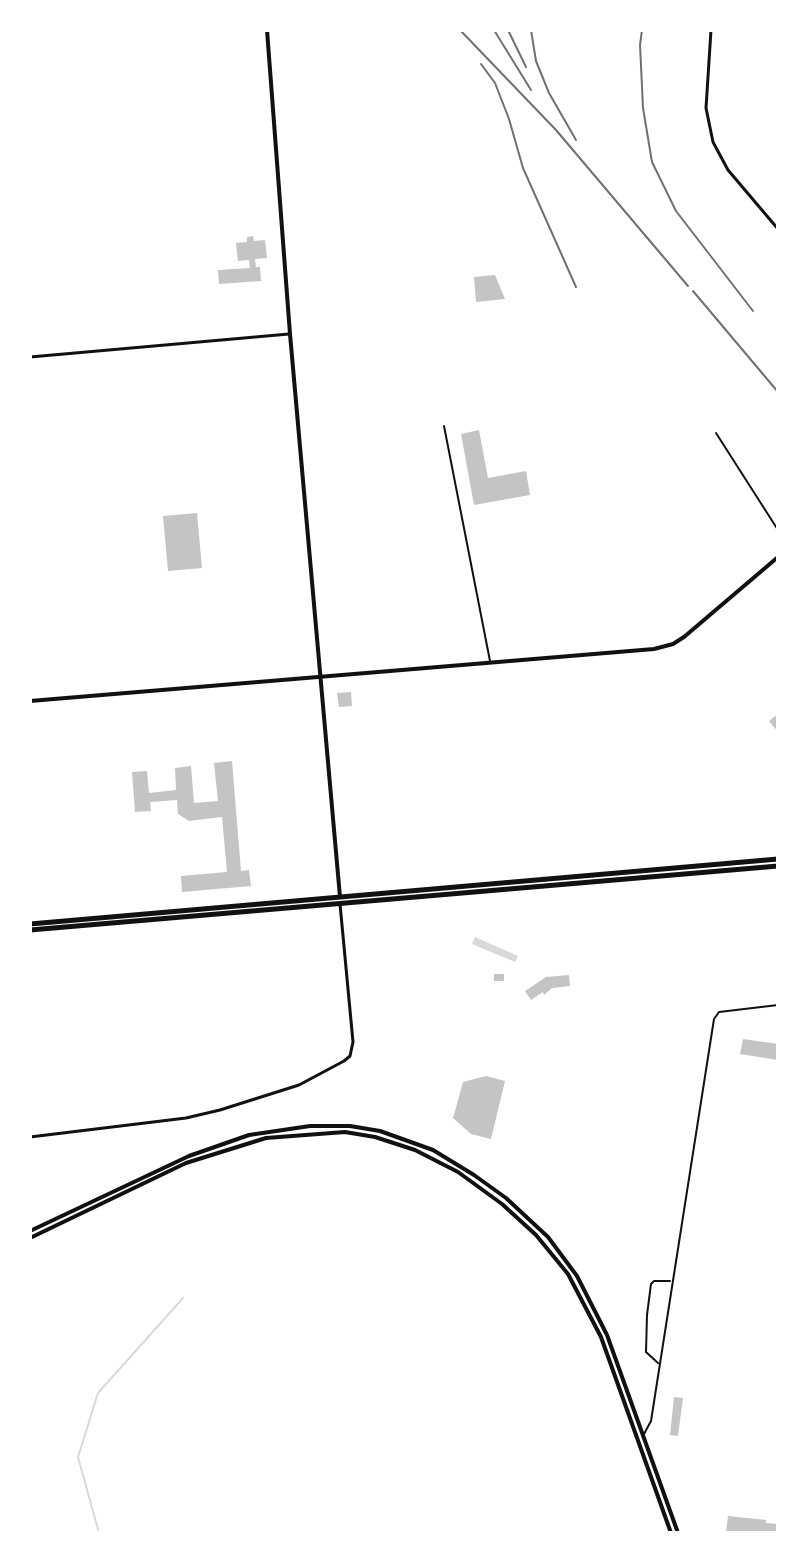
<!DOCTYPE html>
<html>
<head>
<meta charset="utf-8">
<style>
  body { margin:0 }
  #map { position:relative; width:808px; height:1563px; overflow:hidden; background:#fff; font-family:"DejaVu Sans",sans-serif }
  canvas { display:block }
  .frame { position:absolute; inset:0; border:32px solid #fff; pointer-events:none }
</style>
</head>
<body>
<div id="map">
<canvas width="808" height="1563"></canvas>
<div class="frame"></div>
</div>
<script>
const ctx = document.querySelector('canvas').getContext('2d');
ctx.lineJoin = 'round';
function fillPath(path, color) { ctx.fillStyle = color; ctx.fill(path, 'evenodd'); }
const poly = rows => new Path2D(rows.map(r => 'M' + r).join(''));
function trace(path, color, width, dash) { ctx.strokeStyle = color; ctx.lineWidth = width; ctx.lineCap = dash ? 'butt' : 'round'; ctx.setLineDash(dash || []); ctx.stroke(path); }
const water = poly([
  [475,937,518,956,515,962,472,944]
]);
const stream = poly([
  [99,1533,78,1457,98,1393,183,1298]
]);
const building = poly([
  [253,236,254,241,265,240,267,258,255,259,256,267,260,267,261,281,219,284,218,270,250,268,249,260,238,261,236,243,247,242,247,237],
  [495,275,505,299,476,302,474,277],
  [479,430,488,478,526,471,530,495,474,505,461,434],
  [197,513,202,568,168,571,163,516],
  [351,692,352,706,339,707,337,693],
  [778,714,778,732,769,721],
  [232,761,241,871,249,870,251,886,182,892,181,876,227,872,222,817,189,821,178,814,177,800,150,802,151,811,135,812,132,772,147,771,149,793,176,790,175,768,191,766,194,803,218,801,214,763],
  [494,974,504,974,504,981,494,981],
  [569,975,570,986,552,988,544,995,543,992,531,1000,525,991,546,977],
  [743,1039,778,1044,778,1060,740,1054],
  [486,1076,505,1081,491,1139,471,1134,453,1118,463,1082],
  [674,1397,683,1398,678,1436,670,1435],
  [728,1516,766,1520,766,1523,778,1524,778,1533,726,1533]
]);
const service = poly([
  [444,426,490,661],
  [716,433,778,530],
  [658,1363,646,1352,647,1315,651,1284,654,1281,670,1281],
  [644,1434,651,1421,714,1019,719,1012,778,1005]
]);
const minor = poly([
  [711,30,706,108,713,142,728,170,778,229],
  [30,357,289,334],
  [30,1137,186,1118,220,1110,299,1085,344,1061,350,1056,353,1042,340,904]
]);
const tertiary = poly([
  [267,30,290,334,340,897],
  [30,701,654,649,673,644,684,637,778,557]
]);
const secondary = poly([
  [30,1231,189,1156,249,1135,310,1126,350,1126,380,1131,433,1150,474,1175,506,1198,548,1237,577,1276,607,1335,678,1533],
  [30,1238,186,1163,266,1138,345,1132,375,1137,415,1150,458,1172,502,1204,536,1235,568,1274,601,1337,671,1533]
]);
const primary = poly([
  [30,924,778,859],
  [30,930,778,866]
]);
const rail = poly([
  [460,30,556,130,688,286],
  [494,30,531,90],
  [508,30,526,67],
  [531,30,536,61,549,93,576,140],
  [642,30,640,45,643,108,652,162,676,211,753,311],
  [481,64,495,83,509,119,523,168,576,287],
  [693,291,778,392]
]);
fillPath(water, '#d9d9d9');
trace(stream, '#d9d9d9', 2);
fillPath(building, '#c4c4c4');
trace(service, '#111', 2);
trace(minor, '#111', 3);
trace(tertiary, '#111', 4);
trace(secondary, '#111', 4);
trace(primary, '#111', 5);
trace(rail, '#707070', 2);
</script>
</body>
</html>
